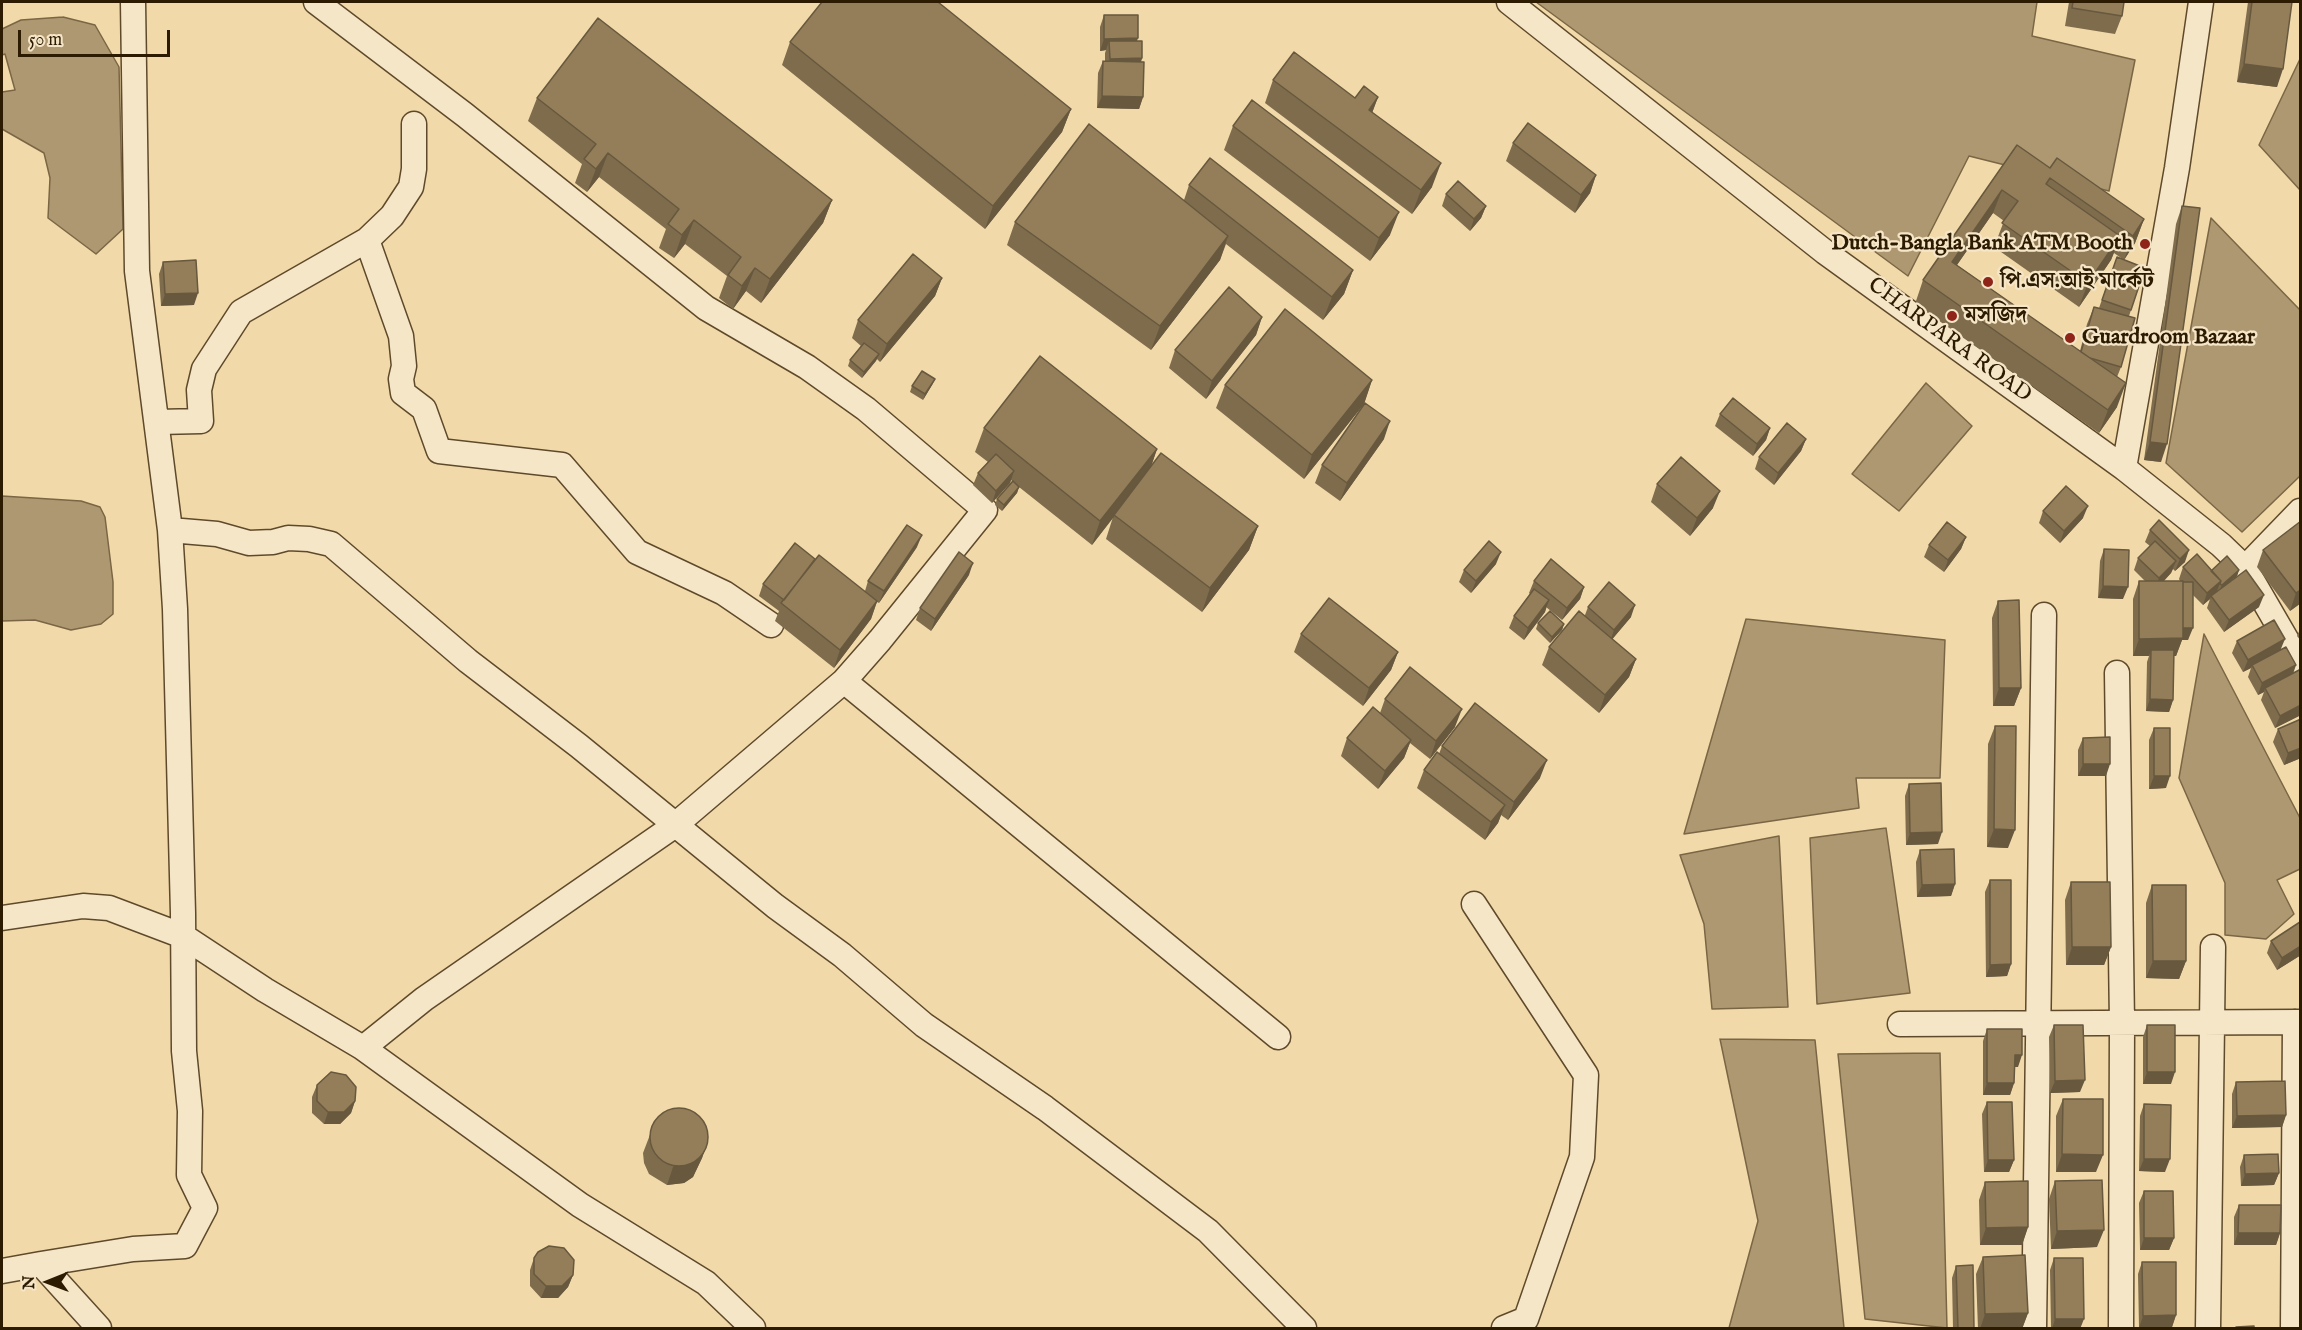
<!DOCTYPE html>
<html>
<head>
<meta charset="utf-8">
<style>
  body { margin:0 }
  #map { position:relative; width:2302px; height:1330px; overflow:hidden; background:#f1d9aa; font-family:"IM FELL English",serif }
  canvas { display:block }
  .frame { position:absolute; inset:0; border:3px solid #2d1b01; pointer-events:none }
  .north { position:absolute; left:18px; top:1252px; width:60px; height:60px; -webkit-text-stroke:4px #f6e6c8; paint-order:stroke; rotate:269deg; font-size:16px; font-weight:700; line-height:24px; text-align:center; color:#2d1b01 }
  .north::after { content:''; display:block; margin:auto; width:21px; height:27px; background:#2d1b01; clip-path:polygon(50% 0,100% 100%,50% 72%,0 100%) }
  .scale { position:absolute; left:18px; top:30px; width:152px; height:27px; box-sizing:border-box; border:3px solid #2d1b01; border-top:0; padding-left:8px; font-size:18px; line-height:21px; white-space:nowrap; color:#2d1b01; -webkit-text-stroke:4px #f6e6c8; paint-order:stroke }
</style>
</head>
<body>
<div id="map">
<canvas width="2302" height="1330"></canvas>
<div class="frame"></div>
<div class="north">N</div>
<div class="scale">50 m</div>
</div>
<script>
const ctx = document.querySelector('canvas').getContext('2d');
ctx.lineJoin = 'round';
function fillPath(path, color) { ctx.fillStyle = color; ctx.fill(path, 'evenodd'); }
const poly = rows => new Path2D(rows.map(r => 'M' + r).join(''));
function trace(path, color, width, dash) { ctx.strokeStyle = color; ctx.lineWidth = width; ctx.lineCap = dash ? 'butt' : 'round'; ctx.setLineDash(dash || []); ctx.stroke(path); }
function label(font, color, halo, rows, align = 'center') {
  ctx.font = font + ' "IM FELL English","Noto Serif Bengali",serif'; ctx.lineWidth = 4.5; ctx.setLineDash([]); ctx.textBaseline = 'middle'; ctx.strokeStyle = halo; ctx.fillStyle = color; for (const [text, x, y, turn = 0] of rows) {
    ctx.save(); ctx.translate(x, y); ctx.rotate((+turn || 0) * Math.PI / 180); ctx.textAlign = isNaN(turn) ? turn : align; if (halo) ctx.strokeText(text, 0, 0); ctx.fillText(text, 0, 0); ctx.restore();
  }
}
const water = poly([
  [1536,2,2037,2,2032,36,2135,60,2109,191,1969,156,1908,276,1536,2],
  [63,17,95,25,119,67,123,229,96,254,48,218,50,178,44,153,2,129,2,92,15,90,5,54,2,55,2,29,21,20,63,17],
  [2300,59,2300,190,2259,145,2300,59],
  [2211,218,2300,310,2300,476,2242,532,2166,463,2211,218],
  [1926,383,1972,426,1899,511,1852,474,1926,383],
  [2,496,81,501,100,507,105,517,113,582,113,614,101,624,71,630,35,620,2,621,2,496],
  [1746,619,1945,640,1940,778,1856,778,1859,808,1684,834,1746,619],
  [2204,634,2300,818,2300,869,2277,880,2294,914,2266,939,2225,935,2225,883,2179,778,2204,634],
  [1886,828,1910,993,1817,1004,1810,838,1886,828],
  [1779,836,1788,1007,1712,1009,1704,924,1680,855,1779,836],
  [1720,1039,1815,1040,1844,1328,1729,1328,1758,1221,1720,1039],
  [1940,1053,1947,1328,1865,1319,1838,1054,1940,1053]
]);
const minor = poly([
  [316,2,465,115,706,308,807,367,866,409,985,510,880,640,844,681,674,826,424,999,363,1048],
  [1509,2,1825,252,2124,468,2221,545,2245,568,2300,663],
  [367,240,401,336,404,366,401,379,403,393,424,409,439,451,562,465,637,552,724,593,771,625],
  [158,422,201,421,199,390,204,369,241,312,367,240,392,216,411,187,414,169,414,124],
  [2124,468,2177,168,2201,2],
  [170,530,217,534,249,543,273,542,288,538,309,539,331,544,468,661,579,746,775,906,842,955,924,1025,1045,1108,1208,1231,1304,1328],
  [2245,568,2300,511],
  [2117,673,2122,1023,2121,1328],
  [844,681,1278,1037],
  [1474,904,1586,1075,1582,1157,1526,1319,1504,1328],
  [2,918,83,906,109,908,183,936,265,990,363,1048,580,1205,706,1283,753,1328],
  [1900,1024,2300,1022],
  [41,1264,133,1249,185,1246,205,1208,189,1175,190,1111,184,1051,183,913,175,609,170,530,137,271,133,2],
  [2,1271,41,1264,99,1328],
  [2034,1328,2044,615],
  [2208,1328,2213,947],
  [2293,1328,2295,1022]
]);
const wall = poly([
  [2069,2,2124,2,2122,16,2115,34,2065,26],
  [2248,2,2292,2,2277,87,2237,82],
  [1104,15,1137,41,1142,58,1141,62,1143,97,1139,109,1097,108,1098,73,1103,61,1105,61,1105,53,1106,50,1100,51,1100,27],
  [790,42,1071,109,1062,132,985,229,782,65],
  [1273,80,1355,98,1378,97,1372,113,1432,187,1412,214,1265,103],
  [537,98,832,200,823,223,761,303,746,291,733,309,719,298,727,276,685,244,674,258,659,248,666,229,599,177,587,192,575,183,582,164,528,121],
  [1233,126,1390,235,1370,261,1224,150],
  [1513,143,1596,175,1590,193,1575,213,1506,161],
  [2017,145,2050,168,2144,219,2135,243,2124,260,2114,253,2111,260,2079,307,1994,247,2004,221,1993,213,1957,265,2080,351,2087,324,2094,307,2099,308,2117,257,2145,268,2129,316,2121,367,2117,377,2117,407,2099,433,1915,304,1923,280],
  [1189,185,1353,270,1344,294,1323,320,1226,244,1220,260,1151,350,1007,245,1015,222,1184,200],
  [1446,194,1486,206,1481,218,1470,231,1442,206],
  [2182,206,2161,462,2144,460,2176,224],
  [163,262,194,305,161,306,159,274],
  [942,278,935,296,880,362,877,359,862,378,848,366,850,360,861,346,852,338,858,320],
  [1262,317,1256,335,1206,399,1169,368,1175,350],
  [935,379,932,385,923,400,910,392,912,386],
  [1372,380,1364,404,1304,479,1216,408,1225,385],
  [1720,414,1770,428,1766,440,1753,456,1715,426],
  [984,428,1157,449,1151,467,1258,526,1249,550,1202,612,1106,539,1113,517,1092,545,1019,487,1017,493,1002,511,995,505,997,499,1012,481,1011,480,1010,483,992,503,973,485,978,473,988,462,975,452],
  [1384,439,1340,501,1315,483,1322,465],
  [1806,439,1801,451,1774,485,1755,469,1759,457],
  [1657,484,1713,508,1690,536,1651,502],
  [2043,511,2083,518,2060,543,2039,523],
  [2301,521,2301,603,2290,611,2257,567,2263,550],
  [2150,530,2185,562,2175,571,2173,569,2171,573,2164,581,2180,581,2179,579,2183,567,2211,571,2239,570,2237,576,2228,583,2259,607,2224,632,2207,608,2210,599,2203,605,2193,595,2188,640,2182,640,2176,656,2174,656,2173,700,2169,712,2146,711,2147,662,2149,656,2133,656,2133,599,2139,581,2145,581,2134,570,2138,558,2150,546,2145,542],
  [1966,537,1961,549,1944,572,1924,557,1929,545],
  [917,547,879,603,877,602,871,619,834,668,775,621,779,611,759,596,763,584,814,562,865,591,868,581],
  [2104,549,2123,599,2098,598,2100,561],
  [1496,564,1471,593,1459,582,1464,570],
  [969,575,931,631,916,620,920,608],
  [1534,581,1584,587,1580,599,1562,620,1546,607,1545,612,1524,640,1509,628,1514,616,1530,594,1529,593],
  [1998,601,2021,688,2014,706,1993,706,1992,618],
  [1588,607,1631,617,1612,639,1636,659,1629,677,1599,713,1542,665,1549,647,1585,615],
  [1538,623,1564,624,1562,630,1550,643,1536,629],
  [2301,627,2301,641,2297,636],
  [1301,634,1398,652,1391,670,1363,706,1294,652],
  [2237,641,2281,649,2293,673,2301,669,2301,715,2275,728,2261,700,2264,692,2258,695,2248,677,2251,668,2243,672,2232,653],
  [1385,699,1455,727,1430,759,1410,743,1404,758,1378,789,1341,756,1347,738,1380,713],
  [2301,719,2301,758,2284,765,2273,742,2278,729],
  [1995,726,2008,848,1987,847,1988,744],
  [2154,728,2166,788,2149,789,2149,740],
  [2083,738,2106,776,2078,776,2078,750],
  [1442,746,1540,778,1508,820,1501,815,1498,823,1485,840,1417,788,1424,770,1439,754],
  [1909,784,1938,844,1906,845,1905,796],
  [1920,850,1955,884,1951,896,1917,897,1916,862],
  [1990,880,2011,964,2007,976,1986,977,1985,892],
  [2071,882,2111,947,2104,965,2066,965,2065,900],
  [2152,885,2186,961,2179,979,2146,978,2146,903],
  [2301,923,2301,955,2277,970,2267,953,2271,941],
  [2054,1025,2080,1092,2050,1093,2049,1037],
  [2147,1025,2171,1084,2143,1084,2143,1037],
  [1987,1029,2018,1067,2014,1067,2014,1083,2010,1095,1983,1095,1983,1041],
  [2236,1082,2286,1115,2282,1127,2232,1128,2232,1094],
  [317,1085,355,1101,351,1113,340,1124,324,1124,312,1113,312,1097],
  [2063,1099,2096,1172,2056,1172,2056,1116],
  [1987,1102,2014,1160,2009,1172,1984,1172,1982,1114],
  [2144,1104,2165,1172,2139,1171,2140,1116],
  [656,1119,708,1141,702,1158,693,1177,684,1183,667,1185,649,1174,644,1163,643,1153],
  [2244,1155,2279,1173,2274,1185,2241,1186,2240,1167],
  [2055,1181,2097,1247,2051,1249,2049,1199],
  [1985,1182,2028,1227,2022,1245,1980,1245,1979,1200],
  [2144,1191,2174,1238,2169,1250,2140,1250,2139,1203],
  [2239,1205,2280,1233,2276,1245,2234,1245,2234,1217],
  [1983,1257,2028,1313,2022,1329,1978,1329,1976,1274],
  [534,1258,573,1275,568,1287,558,1298,541,1298,530,1286,530,1270],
  [2054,1258,2080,1329,2051,1329,2050,1270],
  [2142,1262,2176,1315,2172,1327,2139,1328,2138,1274],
  [1956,1266,1974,1329,1953,1329,1952,1278]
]);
const shadedWall = poly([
  [1138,38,1134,50,1109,41,1106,50,1100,51,1104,39],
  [1142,58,1138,70,1105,71,1110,59],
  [2244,64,2283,69,2277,87,2237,82],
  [1102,96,1143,97,1139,109,1097,108],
  [1378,97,1369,121,1369,110],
  [1071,109,1062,132,985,229,993,206],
  [608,153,599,177,587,192,596,169],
  [1441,163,1432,187,1412,214,1421,190],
  [1596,175,1590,193,1575,213,1581,195],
  [2002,190,1993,213,1943,285,1952,262],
  [832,200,823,223,761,303,770,279],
  [1486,206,1481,218,1470,231,1474,219],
  [1399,212,1390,235,1370,261,1379,238],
  [2144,219,2135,243,2124,260,2133,236],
  [694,220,685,244,674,258,682,235],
  [1228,236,1220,260,1151,350,1160,326],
  [2120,236,2111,260,2079,307,2088,283],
  [755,268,746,291,733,309,742,286],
  [1353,270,1344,294,1323,320,1332,297],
  [942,278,935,296,880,362,887,344],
  [198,293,194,305,161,306,165,294],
  [1262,317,1256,335,1206,399,1212,381],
  [879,354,876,361,862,378,864,372],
  [935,379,932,385,923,400,925,394],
  [1372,380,1364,404,1304,479,1312,455],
  [2126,383,2117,407,2099,433,2108,410],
  [1390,421,1384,439,1340,501,1347,483],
  [1770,428,1766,440,1753,456,1757,444],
  [1806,439,1801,451,1774,485,1778,473],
  [2150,442,2167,444,2161,462,2144,460],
  [1157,449,1149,472,1092,545,1100,521],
  [1014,471,1010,483,992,503,996,491],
  [1019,487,1017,493,1002,511,1004,505],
  [1720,491,1713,508,1690,536,1697,518],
  [2088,506,2083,518,2060,543,2064,531],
  [1258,526,1249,550,1202,612,1210,588],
  [922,535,917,547,879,603,884,591],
  [1966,537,1961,549,1944,572,1948,560],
  [2189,550,2185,562,2175,571,2180,559],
  [1501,552,1496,564,1471,593,1476,581],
  [2176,561,2171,573,2155,590,2159,578],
  [973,563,969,575,931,631,935,619],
  [2239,570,2237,576,2219,591,2222,585],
  [2221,581,2216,593,2211,596,2210,599,2203,605,2207,593],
  [2103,586,2128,587,2123,599,2098,598],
  [1584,587,1580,599,1562,620,1567,608],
  [2301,590,2301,603,2290,611,2296,593],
  [2264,595,2259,607,2224,632,2229,620],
  [1549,600,1545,612,1524,640,1528,628],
  [877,601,871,619,834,668,840,650],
  [1635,605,1631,617,1610,642,1614,630],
  [1564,624,1562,630,1550,643,1552,637],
  [2182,628,2193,628,2188,640,2182,640,2176,656,2151,656,2151,650,2149,656,2133,656,2139,639],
  [2285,639,2280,651,2252,665,2251,668,2243,672,2248,660],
  [1398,652,1391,670,1363,706,1369,688],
  [1636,659,1629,677,1599,713,1605,695],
  [2296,665,2292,677,2265,688,2264,692,2258,695,2262,683],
  [1999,688,2021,688,2014,706,1993,706],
  [2150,699,2173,700,2169,712,2146,711],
  [2301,705,2301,715,2275,728,2280,716],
  [1462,709,1455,727,1430,759,1436,741],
  [1411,740,1404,758,1378,789,1385,771],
  [2301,748,2301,758,2284,765,2288,753],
  [1547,760,1540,778,1508,820,1514,802],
  [2083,764,2110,764,2106,776,2078,776],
  [2154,776,2170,776,2166,788,2149,789],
  [1505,805,1498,823,1485,840,1491,822],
  [1994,829,2015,830,2008,848,1987,847],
  [1942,832,1938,844,1906,845,1910,833],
  [1955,884,1951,896,1917,897,1922,885],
  [2301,946,2301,955,2277,970,2282,958],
  [2072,947,2111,947,2104,965,2066,965],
  [2153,961,2186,961,2179,979,2146,978],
  [2011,964,2007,976,1986,977,1990,965],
  [2015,1055,2022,1055,2018,1067,2010,1067],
  [2147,1072,2175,1072,2171,1084,2143,1084],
  [2085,1080,2080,1092,2050,1093,2055,1081],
  [1987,1083,2014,1083,2010,1095,1983,1095],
  [355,1101,351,1113,340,1124,324,1124,328,1112],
  [2286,1115,2282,1127,2232,1128,2237,1116],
  [708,1141,702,1158,693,1177,684,1183,667,1185,673,1167],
  [2062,1154,2103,1155,2096,1172,2056,1172],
  [2144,1159,2170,1159,2165,1172,2139,1171],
  [1988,1160,2014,1160,2009,1172,1984,1172],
  [2279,1173,2274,1185,2241,1186,2245,1174],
  [2028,1227,2022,1245,1980,1245,1986,1228],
  [2104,1230,2097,1247,2051,1249,2057,1231],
  [2238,1233,2280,1233,2276,1245,2234,1245],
  [2144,1238,2174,1238,2169,1250,2140,1250],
  [573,1275,568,1287,558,1298,541,1298,546,1286],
  [2028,1313,2022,1329,1980,1329,1985,1314],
  [2176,1315,2172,1327,2139,1328,2143,1316],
  [2055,1319,2084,1319,2080,1329,2052,1329]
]);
const building = poly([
  [822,2,938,2,1071,109,993,206,790,42,822,2],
  [2073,2,2124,2,2122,16,2072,8,2073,2],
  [2252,2,2292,2,2283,69,2244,64,2252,2],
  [1104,15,1138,15,1138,38,1104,39,1104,15],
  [598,18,832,200,770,279,755,268,742,286,728,275,741,257,694,220,682,235,668,224,679,209,608,153,596,169,584,159,596,144,537,98,598,18],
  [1109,41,1142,41,1142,58,1110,59,1109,41],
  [1294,52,1355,98,1364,86,1378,97,1369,110,1441,163,1421,190,1273,80,1294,52],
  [1103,61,1144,62,1143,97,1102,96,1103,61],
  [1252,100,1399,212,1379,238,1233,126,1252,100],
  [1528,123,1596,175,1581,195,1513,143,1528,123],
  [1089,124,1228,236,1160,326,1015,222,1089,124],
  [2017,145,2050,168,2057,158,2144,219,2133,236,2050,178,2046,184,2120,236,2088,283,2002,223,2018,201,2002,190,1952,262,2126,383,2108,410,1923,280,2017,145],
  [1210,158,1353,270,1332,297,1189,185,1210,158],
  [1458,181,1486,206,1474,219,1446,194,1458,181],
  [2182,206,2200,208,2167,444,2150,442,2182,206],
  [913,254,942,278,887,344,858,320,913,254],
  [2117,257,2145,268,2131,310,2102,300,2117,257],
  [196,260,198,293,165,294,163,262,196,260],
  [1229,287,1262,317,1212,381,1175,350,1229,287],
  [2094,307,2135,318,2121,367,2090,358,2081,352,2094,307],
  [1285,309,1372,380,1312,455,1225,385,1285,309],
  [864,343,879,354,864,372,850,360,864,343],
  [1040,356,1157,449,1100,521,984,428,1040,356],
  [922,371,935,379,925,394,912,386,922,371],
  [1733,398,1770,428,1757,444,1720,414,1733,398],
  [1365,403,1390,421,1347,483,1322,465,1365,403],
  [1787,423,1806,439,1778,473,1759,457,1787,423],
  [1161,453,1258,526,1210,588,1114,515,1161,453],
  [996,454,1014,471,996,491,978,473,996,454],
  [1681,457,1720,491,1697,518,1657,484,1681,457],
  [1013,481,1019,487,1004,505,997,499,1013,481],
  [2066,486,2088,506,2064,531,2043,511,2066,486],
  [2159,520,2189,550,2180,559,2150,530,2159,520],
  [2301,521,2301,590,2296,593,2263,550,2301,521],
  [1947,522,1966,537,1948,560,1929,545,1947,522],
  [907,525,922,535,884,591,868,581,907,525],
  [1489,541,1501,552,1476,581,1464,570,1489,541],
  [2155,541,2176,561,2159,578,2138,558,2155,541],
  [795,543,815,559,784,600,763,584,795,543],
  [2104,549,2129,550,2128,587,2103,586,2104,549],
  [959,552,973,563,935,619,920,608,959,552],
  [2197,554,2221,581,2207,593,2183,567,2197,554],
  [819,555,877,601,840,650,781,603,819,555],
  [2227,556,2239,570,2222,585,2220,584,2221,581,2211,571,2227,556],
  [1551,559,1584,587,1567,608,1534,581,1551,559],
  [2246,570,2264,595,2229,620,2211,596,2246,570],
  [2139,581,2183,581,2183,638,2139,639,2139,581],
  [1609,582,1635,605,1614,630,1588,607,1609,582],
  [2183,582,2193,582,2193,628,2183,628,2183,582],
  [1534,589,1549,600,1528,628,1514,616,1534,589],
  [1329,598,1398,652,1369,688,1301,634,1329,598],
  [2019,600,2021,688,1999,688,1998,601,2019,600],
  [1550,611,1564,624,1552,637,1538,623,1550,611],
  [1579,611,1636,659,1605,695,1549,647,1579,611],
  [2274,620,2285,639,2248,660,2237,641,2274,620],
  [2286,647,2296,665,2262,683,2252,665,2286,647],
  [2151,650,2174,650,2173,700,2150,699,2151,650],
  [1410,667,1462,709,1436,741,1385,699,1410,667],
  [2301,669,2301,705,2280,716,2265,688,2301,669],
  [1475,703,1547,760,1514,802,1442,746,1475,703],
  [1373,707,1411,740,1385,771,1347,738,1373,707],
  [2301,719,2301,748,2288,753,2278,729,2301,719],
  [1995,726,2016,726,2015,830,1994,829,1995,726],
  [2154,728,2170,728,2170,776,2154,776,2154,728],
  [2110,737,2110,764,2083,764,2083,738,2110,737],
  [1437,752,1505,805,1491,822,1424,770,1437,752],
  [1941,783,1942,832,1910,833,1909,784,1941,783],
  [1954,849,1955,884,1922,885,1920,850,1954,849],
  [1990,880,2011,880,2011,964,1990,965,1990,880],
  [2071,882,2110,882,2111,947,2072,947,2071,882],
  [2152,885,2186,885,2186,961,2153,961,2152,885],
  [2300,922,2301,923,2301,946,2282,958,2271,941,2300,922],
  [2054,1025,2083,1025,2085,1080,2055,1081,2054,1025],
  [2147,1025,2175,1025,2175,1072,2147,1072,2147,1025],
  [1987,1029,2022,1029,2022,1055,2015,1055,2014,1083,1987,1083,1987,1029],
  [331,1072,346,1075,356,1087,355,1101,344,1112,328,1112,317,1101,317,1085,331,1072],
  [2285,1081,2286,1115,2237,1116,2236,1082,2285,1081],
  [2063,1099,2103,1099,2103,1155,2062,1154,2063,1099],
  [1987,1102,2012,1102,2014,1160,1988,1160,1987,1102],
  [2144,1104,2171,1105,2170,1159,2144,1159,2144,1104],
  '650 1137a29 29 0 1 1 58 0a29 29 0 1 1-58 0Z',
  [2278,1154,2279,1173,2245,1174,2244,1155,2278,1154],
  [2102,1180,2104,1230,2057,1231,2055,1181,2102,1180],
  [2028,1181,2028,1227,1986,1228,1985,1182,2028,1181],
  [2144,1191,2173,1191,2174,1238,2144,1238,2144,1191],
  [2239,1205,2281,1205,2280,1233,2238,1233,2239,1205],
  [549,1246,564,1248,574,1260,573,1275,562,1286,546,1286,534,1274,534,1258,538,1252,549,1246],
  [2025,1255,2028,1313,1985,1314,1983,1257,2025,1255],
  [2054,1258,2083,1258,2084,1319,2055,1319,2054,1258],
  [2142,1262,2176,1262,2176,1315,2143,1316,2142,1262],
  [1973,1265,1974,1329,1958,1329,1956,1266,1973,1265],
  [2254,1326,2254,1329,2236,1329,2236,1327,2254,1326]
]);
const markers = [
  [2145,244,6,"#8f2418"],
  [1988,282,6,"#8f2418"],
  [1952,316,6,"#8f2418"],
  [2070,338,6,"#8f2418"]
];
const poiNames = [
  ["Dutch-Bangla Bank ATM Booth",2133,244,"right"],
  ["পি.এস.আই মার্কেট",2000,282],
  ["মসজিদ",1964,316],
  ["Guardroom Bazaar",2082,338]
];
const streetNames = [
  ["CHARPARA ROAD",1949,341,36]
];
fillPath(water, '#ae9871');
trace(water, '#7a6644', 1.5);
trace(minor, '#5e4a2b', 27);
trace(minor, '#f6e6c8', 24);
fillPath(wall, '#7e6c4d');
fillPath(shadedWall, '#67583e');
fillPath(building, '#937e59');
trace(building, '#67583e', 1.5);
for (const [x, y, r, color] of markers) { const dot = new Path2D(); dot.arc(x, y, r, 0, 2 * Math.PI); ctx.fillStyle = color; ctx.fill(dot); trace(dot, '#f6e6c8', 2); }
label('bold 22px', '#2d1b01', '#f6e6c8', poiNames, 'left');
label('22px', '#2d1b01', '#f6e6c8', streetNames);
</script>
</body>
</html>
